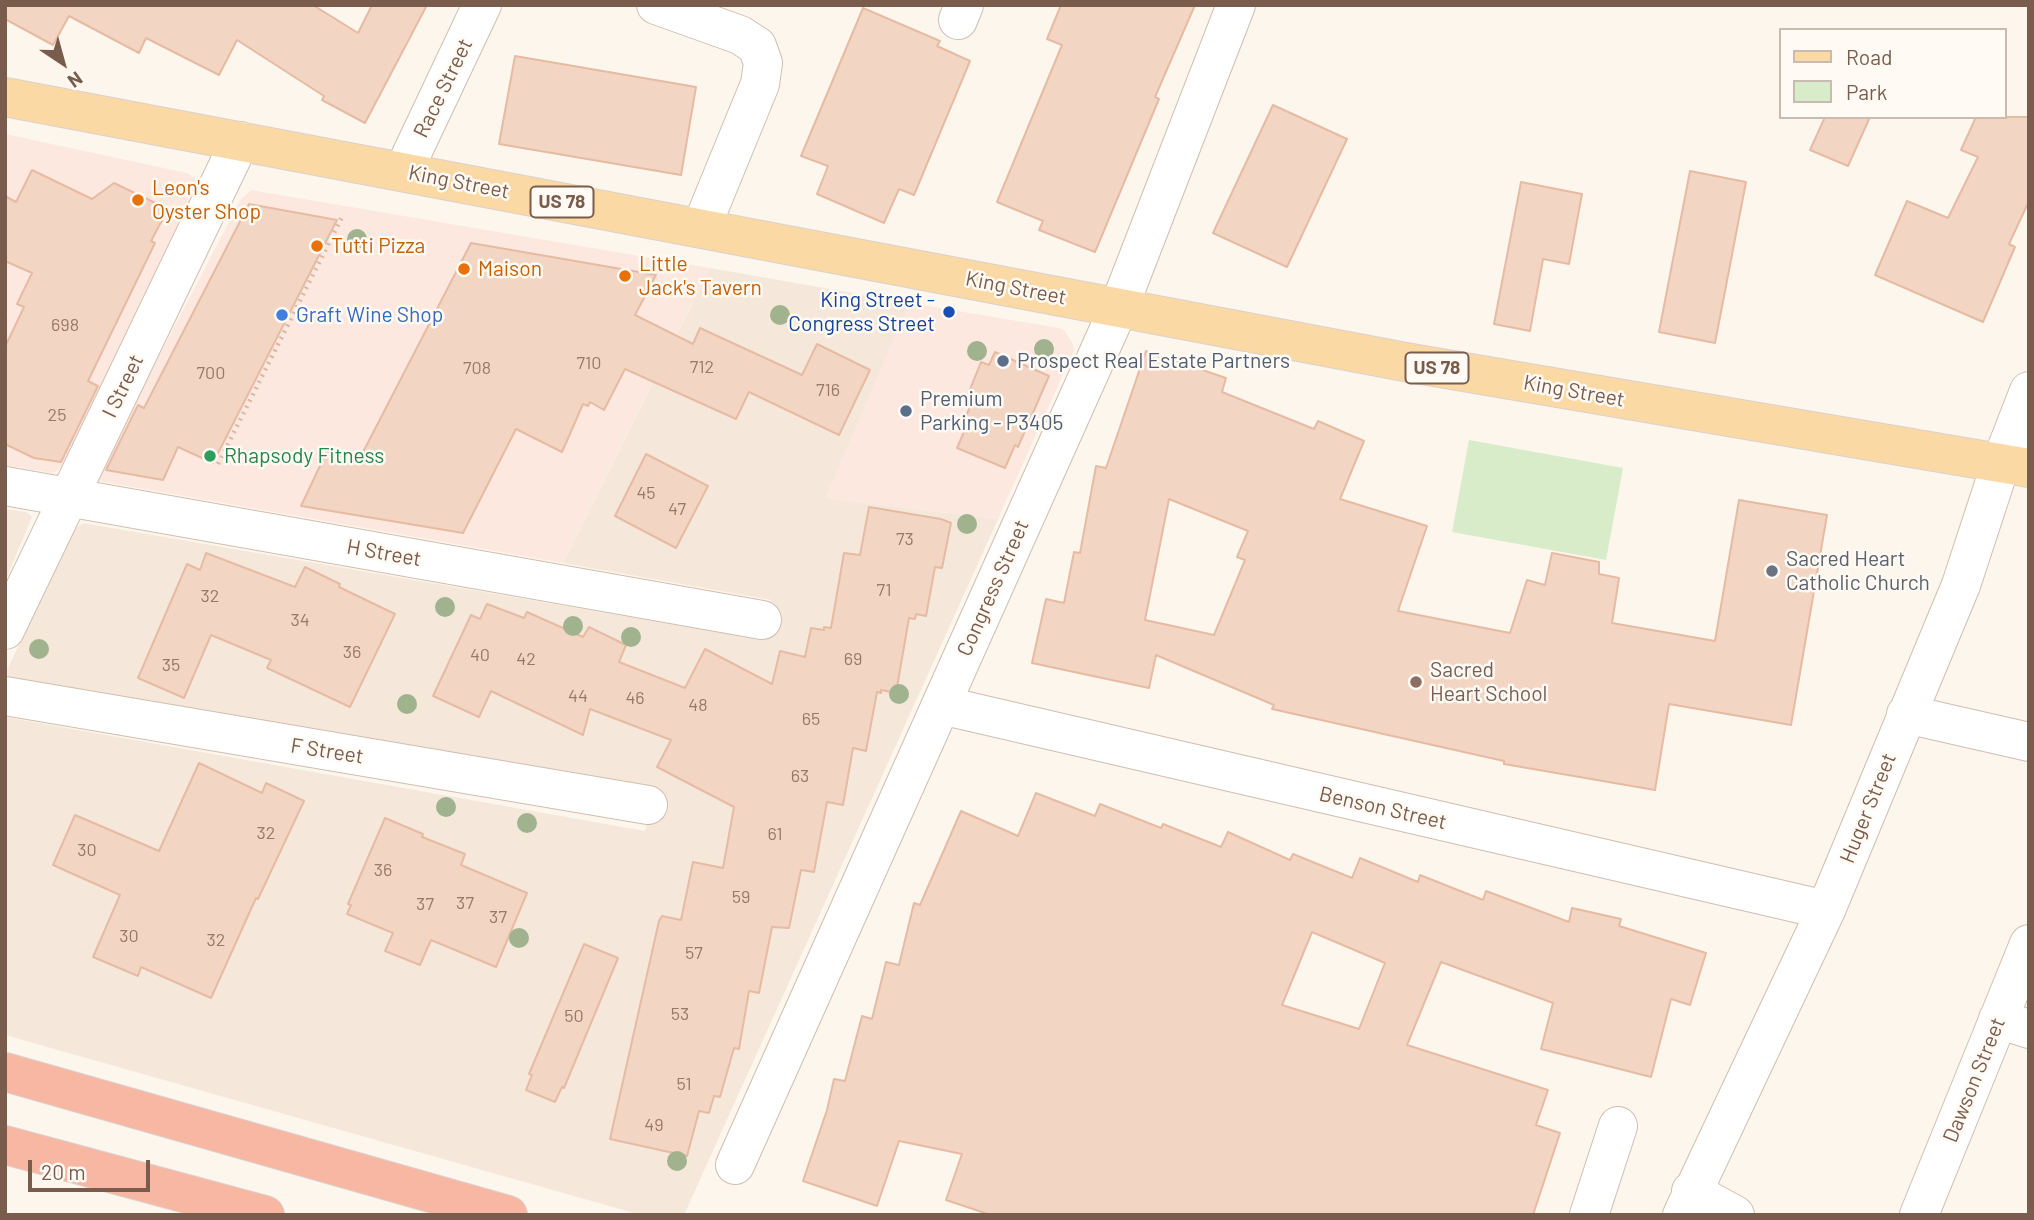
<!DOCTYPE html>
<html>
<head>
<meta charset="utf-8">
<style>
  body { margin:0 }
  #map { position:relative; width:2034px; height:1220px; overflow:hidden; background:#fdf6ec; font-family:Barlow,sans-serif }
  canvas { display:block }
  .frame { position:absolute; inset:0; border:7px solid #7a5c4d; pointer-events:none }
  .legend { position:absolute; left:1779px; top:28px; width:228px; height:91px; box-sizing:border-box; background:#fffaf3; border:2px solid #cabbb1; margin:0; padding:9px 12px; list-style:none; font-size:21px; color:#7a5c4d }
  .legend li { display:flex; align-items:center; gap:14px; height:35px }
  .legend b { width:35px; border:2px solid #cabbb1 }
  .north { position:absolute; left:28px; top:28px; width:70px; height:70px; -webkit-text-stroke:5px #fffaf3; paint-order:stroke; rotate:144deg; font-size:19px; font-weight:700; line-height:28px; text-align:center; color:#7a5c4d }
  .north::after { content:''; display:block; margin:auto; width:24px; height:32px; background:#7a5c4d; clip-path:polygon(50% 0,100% 100%,50% 72%,0 100%) }
  .scale { position:absolute; left:28px; top:1160px; width:122px; height:32px; box-sizing:border-box; border:4px solid #7a5c4d; border-top:0; padding-left:9px; font-size:21px; line-height:24px; white-space:nowrap; color:#7a5c4d; -webkit-text-stroke:5px #fffaf3; paint-order:stroke }
</style>
</head>
<body>
<div id="map">
<canvas width="2034" height="1220"></canvas>
<div class="frame"></div>
<ul class="legend">
<li><b style="height:9px;background:#fbd9a5"></b>Road</li>
<li><b style="height:19px;background:#d8ecc9"></b>Park</li>
</ul>
<div class="north">N</div>
<div class="scale">20 m</div>
</div>
<script>
const ctx = document.querySelector('canvas').getContext('2d');
ctx.lineJoin = 'round';
function fillPath(path, color) { ctx.fillStyle = color; ctx.fill(path, 'evenodd'); }
const poly = rows => new Path2D(rows.map(r => 'M' + r).join(''));
function trace(path, color, width, dash) { ctx.strokeStyle = color; ctx.lineWidth = width; ctx.lineCap = dash ? 'butt' : 'round'; ctx.setLineDash(dash || []); ctx.stroke(path); }
function label(font, color, halo, rows, align = 'center') {
  ctx.font = font + ' Barlow,sans-serif'; ctx.lineWidth = 5; ctx.setLineDash([]); ctx.textBaseline = 'middle'; ctx.strokeStyle = halo; ctx.fillStyle = color; for (const [text, x, y, turn = 0] of rows) {
    ctx.save(); ctx.translate(x, y); ctx.rotate((+turn || 0) * Math.PI / 180); ctx.textAlign = isNaN(turn) ? turn : align; if (halo) ctx.strokeText(text, 0, 0); ctx.fillText(text, 0, 0); ctx.restore();
  }
}
const residential = poly([
  [710,268,910,303,826,498,998,519,684,1215,641,1215,5,1035,5,717,645,831,656,791,8,677,7,670,75,529,83,523,757,639,771,600,563,563],
  [5,509,26,512,32,517,5,581]
]);
const commercial = poly([
  [5,134,187,173,195,178,197,183,63,467,53,473,5,465,5,319,8,313,5,312],
  [251,190,710,268,563,563,99,481,97,475,241,199],
  [910,303,1059,328,1065,331,1073,344,1074,350,998,519,825,498]
]);
const green = poly([
  [1469,440,1623,468,1606,560,1452,532]
]);
const building = poly([
  [5,5,313,5,358,33,372,5,427,5,365,123,322,100,324,96,237,40,219,75,146,38,139,53,69,16,53,45,5,19,5,5],
  [1061,5,1195,5,1155,97,1159,99,1095,252,1039,230,1043,221,997,202,1062,45,1047,39,1061,5],
  [863,8,940,41,937,46,970,61,914,195,899,189,884,223,817,194,828,166,801,156,863,8],
  [515,56,696,87,681,175,499,144,515,56],
  [1273,105,1347,139,1287,267,1213,233,1273,105],
  [1825,117,1870,117,1848,166,1810,150,1825,117],
  [1976,117,2029,117,2029,201,2009,244,2015,247,1983,322,1875,275,1907,201,1948,218,1978,157,1961,150,1976,117],
  [32,170,92,199,114,183,168,209,151,241,155,243,88,381,98,386,61,462,34,458,5,444,5,347,24,307,17,304,32,273,5,261,5,196,16,202,32,170],
  [1690,171,1746,182,1715,343,1659,332,1690,171],
  [1521,182,1582,194,1569,264,1543,259,1530,331,1494,324,1521,182],
  [249,204,337,220,213,463,178,447,163,480,106,470,138,405,144,408,249,204],
  [471,243,656,275,635,315,693,344,700,328,802,375,817,344,870,370,839,435,749,392,736,419,625,369,604,410,590,402,588,406,583,404,562,452,516,429,463,533,301,506,327,451,360,458,471,243],
  [1146,351,1226,378,1222,392,1314,429,1318,421,1364,441,1340,499,1427,526,1398,611,1510,633,1527,580,1545,585,1552,553,1599,562,1599,574,1619,578,1612,623,1715,641,1739,500,1827,515,1791,725,1669,704,1655,790,1504,764,1504,761,1272,709,1274,705,1156,655,1149,688,1032,663,1046,599,1064,603,1074,552,1080,553,1096,466,1106,468,1146,351],
  [1169,499,1248,531,1237,557,1245,560,1214,635,1145,620,1169,499],
  [995,352,1049,376,1018,447,1015,445,1005,468,957,448,967,425,963,423,973,400,967,397,981,362,989,365,995,352],
  [646,454,708,486,676,548,615,516,646,454],
  [869,507,941,519,951,523,942,568,935,567,926,616,916,614,915,619,909,618,896,693,881,690,881,693,877,692,866,751,853,748,843,805,827,802,814,872,801,870,789,928,772,927,759,993,749,991,739,1049,734,1048,720,1097,714,1096,709,1113,699,1111,687,1156,610,1139,659,921,662,916,681,920,693,862,723,868,734,807,657,767,671,740,590,709,583,735,491,691,479,717,433,696,471,615,480,619,487,604,524,618,527,612,583,637,589,627,626,645,619,662,685,688,705,649,772,684,780,651,805,657,811,628,824,630,824,627,831,628,844,553,860,555,869,507],
  [206,553,295,587,305,567,340,584,339,587,395,614,350,707,267,668,271,660,211,635,184,698,138,678,187,564,200,570,206,553],
  [199,763,262,793,266,783,304,801,258,899,256,898,211,998,141,967,138,976,93,957,120,895,53,865,75,815,159,851,199,763],
  [1036,793,1095,816,1100,804,1161,828,1163,824,1221,847,1228,832,1290,860,1293,854,1352,878,1360,858,1418,882,1420,875,1483,900,1486,891,1569,922,1572,908,1621,919,1619,926,1706,953,1690,1005,1671,999,1651,1077,1541,1049,1553,1003,1441,962,1407,1045,1548,1090,1536,1125,1560,1133,1533,1215,991,1215,946,1200,962,1154,899,1141,877,1206,803,1181,827,1110,834,1079,845,1081,862,1016,872,1019,886,962,899,965,914,903,920,905,961,811,1018,836,1036,793],
  [1312,932,1385,963,1359,1029,1282,1005,1312,932],
  [385,818,423,834,422,837,465,854,461,865,527,893,496,967,431,940,420,965,385,951,393,933,347,914,351,905,348,904,385,818],
  [584,944,618,958,564,1088,562,1087,555,1102,526,1090,532,1075,529,1074,584,944]
]);
const path = poly([
  [218,464,343,215]
]);
const minor = poly([
  [656,5,740,35,757,46,763,63,760,84,701,228],
  [958,20,964,5],
  [403,172,482,5],
  [5,486,762,620],
  [5,630,240,141],
  [5,696,648,805],
  [941,705,1826,910],
  [1906,714,2029,742],
  [1998,1019,2029,1029],
  [735,1165,1119,307,1236,5],
  [1691,1191,1735,1215],
  [1589,1215,1618,1126],
  [1682,1215,1826,910,1961,585,2001,463,2029,391],
  [1919,1215,2029,944]
]);
const major = poly([
  [5,97,1405,362,2029,468]
]);
const highway = poly([
  [5,1072,508,1215],
  [5,1145,265,1215]
]);
const trees = [
  [357,239],
  [780,315],
  [1044,349],
  [977,351],
  [967,524],
  [445,607],
  [573,626],
  [631,637],
  [39,649],
  [899,694],
  [407,704],
  [446,807],
  [527,823],
  [519,938],
  [677,1161]
];
const markers = [
  [138,200,7,"#e8710a"],
  [317,246,7,"#e8710a"],
  [464,269,7,"#e8710a"],
  [625,276,7,"#e8710a"],
  [949,312,7,"#1a4fb4"],
  [282,315,7,"#3f7fe0"],
  [1003,361,7,"#5c6f8a"],
  [906,411,7,"#5c6f8a"],
  [210,456,7,"#2e9e5b"],
  [1772,571,7,"#6b7280"],
  [1416,682,7,"#8d6e63"]
];
const numberNames = [
  ["698",65,325],
  ["710",589,363],
  ["712",702,367],
  ["708",477,368],
  ["700",211,373],
  ["716",828,390],
  ["25",57,415],
  ["45",646,493],
  ["47",677,509],
  ["73",905,539],
  ["71",884,590],
  ["32",210,596],
  ["34",300,620],
  ["36",352,652],
  ["40",480,655],
  ["42",526,659],
  ["69",853,659],
  ["35",171,665],
  ["44",578,696],
  ["46",635,698],
  ["48",698,705],
  ["65",811,719],
  ["63",800,776],
  ["32",266,833],
  ["61",775,834],
  ["30",87,850],
  ["36",383,870],
  ["59",741,897],
  ["37",465,903],
  ["37",425,904],
  ["37",498,917],
  ["30",129,936],
  ["32",216,940],
  ["57",694,953],
  ["53",680,1014],
  ["50",574,1016],
  ["51",684,1084],
  ["49",654,1125]
];
const shields = [
  [562,202,63],
  [1437,368,63]
];
const shieldNames = [
  ["US 78",562,202],
  ["US 78",1437,368]
];
const streetNames = [
  ["Race Street",443,88,-64],
  ["King Street",459,182,11],
  ["King Street",1016,288,11],
  ["I Street",123,386,-64],
  ["King Street",1574,391,10],
  ["H Street",384,553,10],
  ["Congress Street",993,588,-66],
  ["F Street",327,751,9],
  ["Benson Street",1383,808,13],
  ["Huger Street",1868,808,-68],
  ["Dawson Street",1974,1080,-68]
];
const foodNames = [
  ["Leon's",152,188],
  ["Oyster Shop",152,212],
  ["Tutti Pizza",331,246],
  ["Little",639,264],
  ["Jack's Tavern",639,288],
  ["Maison",478,269]
];
const transitNames = [
  ["King Street -",935,300],
  ["Congress Street",935,324]
];
const shopNames = [
  ["Graft Wine Shop",296,315]
];
const serviceNames = [
  ["Prospect Real Estate Partners",1017,361],
  ["Premium",920,399],
  ["Parking - P3405",920,423]
];
const leisureNames = [
  ["Rhapsody Fitness",224,456]
];
const worshipNames = [
  ["Sacred Heart",1786,559],
  ["Catholic Church",1786,583]
];
const educationNames = [
  ["Sacred",1430,670],
  ["Heart School",1430,694]
];
fillPath(residential, '#f5e8da');
fillPath(commercial, '#fde8e0');
fillPath(green, '#d8ecc9');
fillPath(building, '#f3d5c3');
trace(building, '#e6bba3', 2);
trace(minor, '#d1beb0', 40);
trace(major, '#dad1cd', 40);
trace(highway, '#dad1cd', 40);
trace(path, '#d9b8a5', 4.5, [2, 5]);
trace(minor, '#fff', 38);
trace(major, '#fbd9a5', 38);
trace(highway, '#f7b7a3', 38);
ctx.fillStyle = '#a0b28e';
for (const [x, y] of trees) { ctx.beginPath(); ctx.arc(x, y, 10, 0, 2 * Math.PI); ctx.fill(); }
for (const [x, y, r, color] of markers) { const dot = new Path2D(); dot.arc(x, y, r, 0, 2 * Math.PI); ctx.fillStyle = color; ctx.fill(dot); trace(dot, '#fffaf3', 2.5); }
label('18px', '#987a6a', null, numberNames);
for (const [x, y, w] of shields) { const box = new Path2D(); box.roundRect(x - w / 2, y - 15.5, w, 31, 5); ctx.fillStyle = '#fffaf3'; ctx.fill(box); trace(box, '#7a5c4d', 2); }
label('bold 19px', '#7a5c4d', null, shieldNames);
label('21px', '#7a5c4d', '#fffaf3', streetNames);
label('21px', '#c56008', '#fffaf3', foodNames, 'left');
label('21px', '#164399', '#fffaf3', transitNames, 'right');
label('21px', '#366cbe', '#fffaf3', shopNames, 'left');
label('21px', '#4e5e75', '#fffaf3', serviceNames, 'left');
label('21px', '#27864d', '#fffaf3', leisureNames, 'left');
label('21px', '#5b616d', '#fffaf3', worshipNames, 'left');
label('21px', '#785e54', '#fffaf3', educationNames, 'left');
</script>
</body>
</html>
